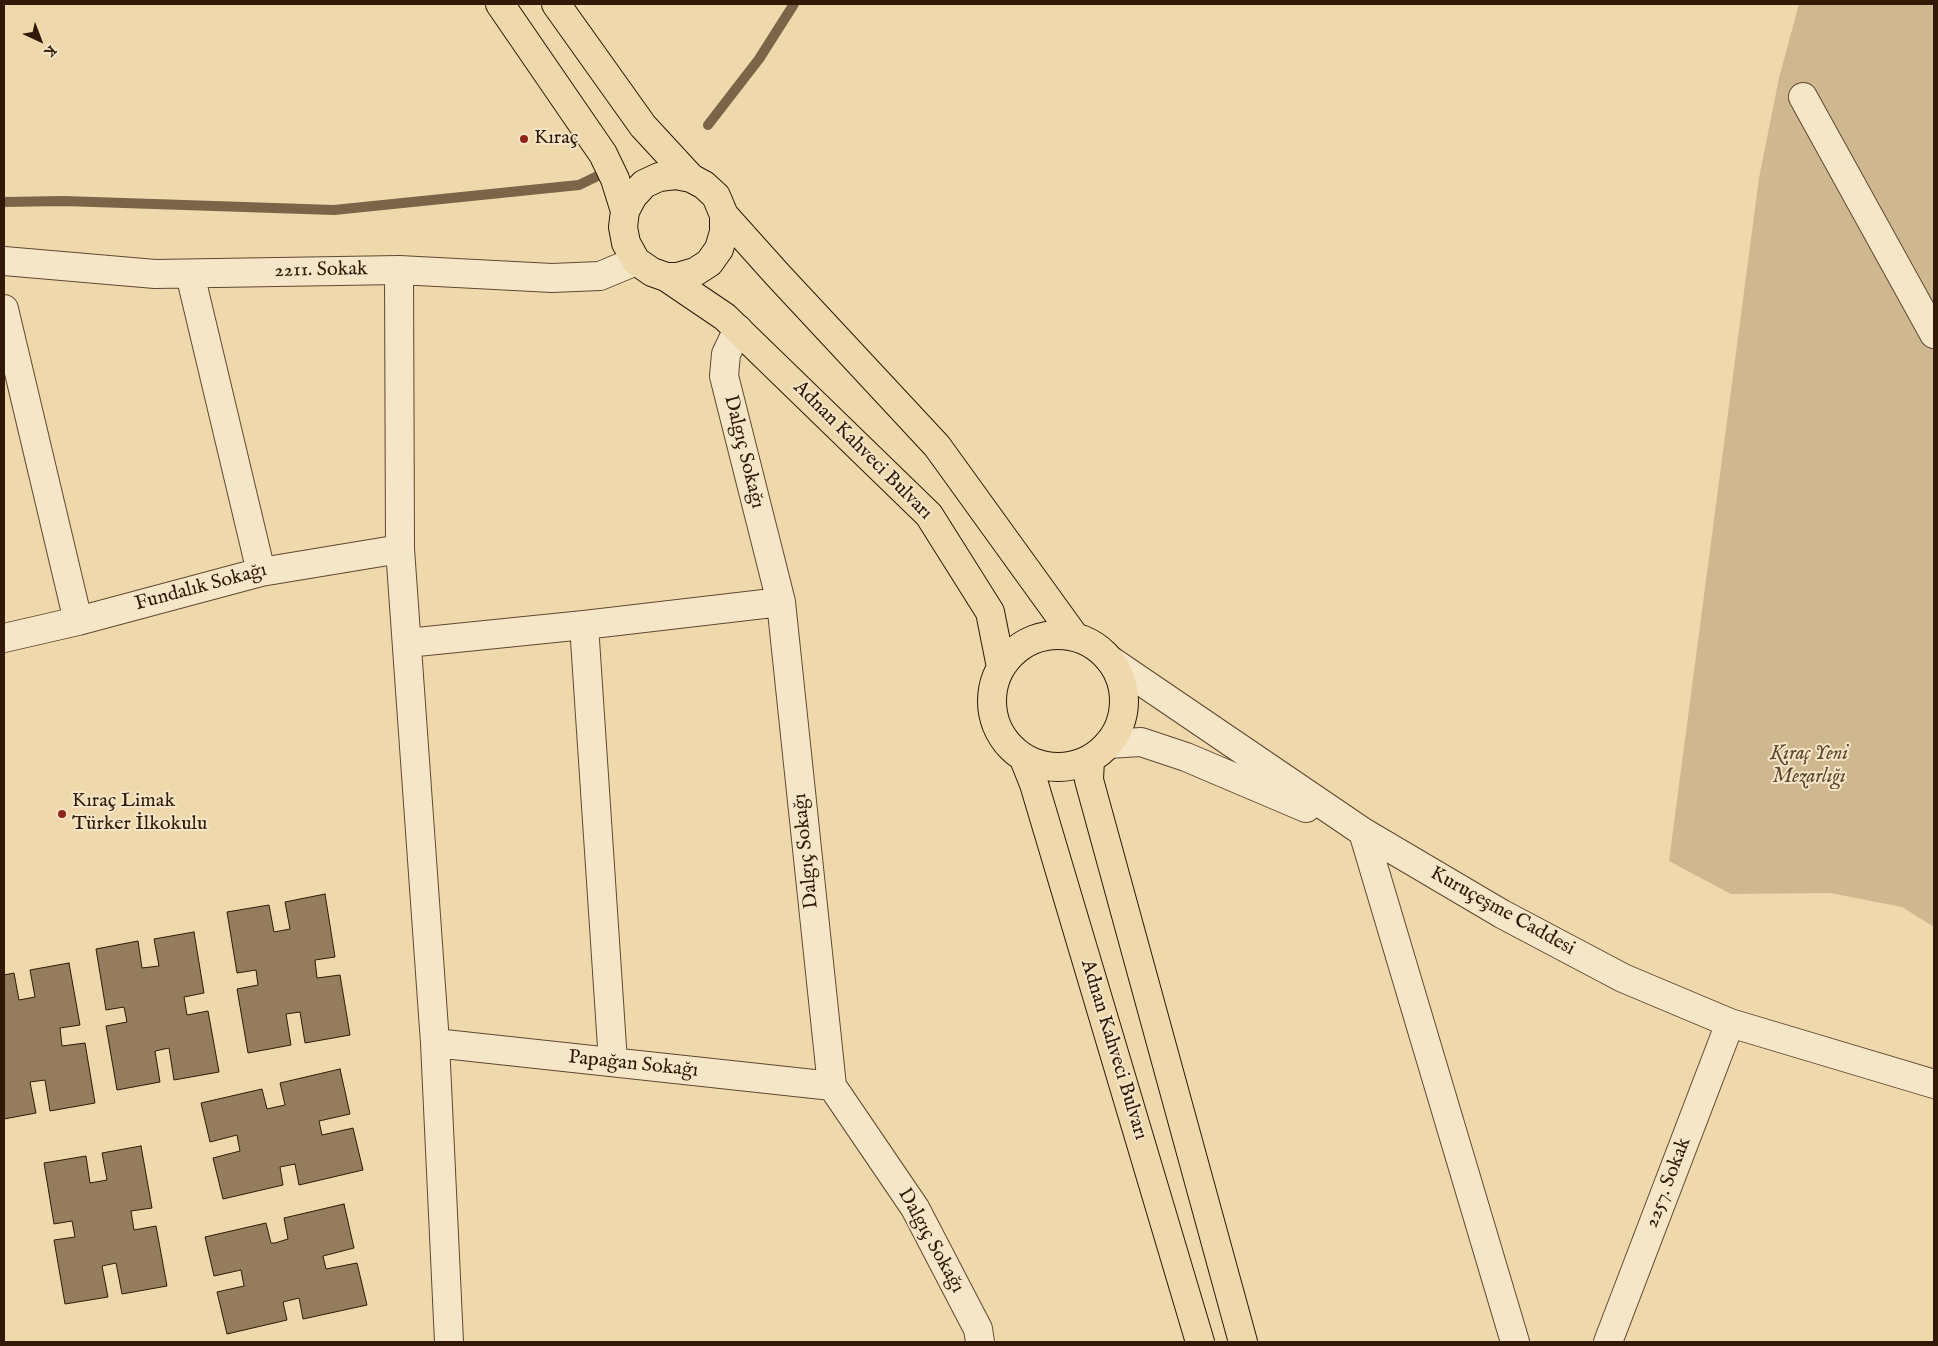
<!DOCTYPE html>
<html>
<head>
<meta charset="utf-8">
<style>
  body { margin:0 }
  #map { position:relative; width:1938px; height:1346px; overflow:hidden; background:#efd8ab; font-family:"IM FELL English",serif }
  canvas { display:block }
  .frame { position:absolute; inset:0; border:5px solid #311807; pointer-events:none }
  .north { position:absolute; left:15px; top:15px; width:50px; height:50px; -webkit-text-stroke:4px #f5e6c8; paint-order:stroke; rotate:137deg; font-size:14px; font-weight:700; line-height:20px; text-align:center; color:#311807 }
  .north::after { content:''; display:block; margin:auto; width:18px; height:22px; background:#311807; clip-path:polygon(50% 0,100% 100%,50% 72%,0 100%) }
</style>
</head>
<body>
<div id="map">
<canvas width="1938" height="1346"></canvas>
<div class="frame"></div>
<div class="north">K</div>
</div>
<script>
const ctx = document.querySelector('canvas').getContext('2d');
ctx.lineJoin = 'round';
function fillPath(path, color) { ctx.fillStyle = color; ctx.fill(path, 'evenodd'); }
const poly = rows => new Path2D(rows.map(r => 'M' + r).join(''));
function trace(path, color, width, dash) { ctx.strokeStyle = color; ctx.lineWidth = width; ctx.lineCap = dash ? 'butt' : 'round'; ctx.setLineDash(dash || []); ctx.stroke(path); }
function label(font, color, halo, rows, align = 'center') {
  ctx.font = font + ' "IM FELL English",serif'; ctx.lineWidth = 4; ctx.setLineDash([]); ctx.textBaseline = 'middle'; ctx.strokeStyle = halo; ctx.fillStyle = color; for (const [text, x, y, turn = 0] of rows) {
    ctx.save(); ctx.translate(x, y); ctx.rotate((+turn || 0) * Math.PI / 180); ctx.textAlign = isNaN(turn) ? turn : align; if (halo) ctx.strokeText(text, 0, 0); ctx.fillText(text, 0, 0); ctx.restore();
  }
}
const green = poly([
  [1799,4,1934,4,1934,927,1902,907,1830,893,1731,894,1669,861,1759,178,1779,78]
]);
const stream = poly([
  [708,125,759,59,794,4],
  [4,202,64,201,334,210,579,185,608,171]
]);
const building = poly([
  [325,894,335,957,315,960,317,978,340,975,350,1035,305,1043,300,1012,286,1014,291,1045,248,1053,237,989,258,985,256,970,237,973,227,912,269,905,274,932,290,929,285,902,325,894],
  [194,932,204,993,184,997,187,1015,208,1011,219,1072,174,1080,169,1048,155,1051,160,1082,117,1090,106,1026,127,1022,124,1007,106,1010,96,949,138,941,142,968,159,966,154,939,194,932],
  [69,963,80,1025,60,1028,62,1046,85,1043,95,1103,50,1111,45,1080,30,1082,36,1113,4,1119,4,975,14,973,19,1000,35,997,30,970,69,963],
  [340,1069,350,1114,319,1121,322,1135,353,1128,363,1170,299,1185,295,1164,280,1167,283,1185,223,1199,213,1158,240,1151,237,1135,210,1142,201,1103,262,1089,267,1109,285,1105,280,1083,340,1069],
  [141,1146,152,1208,131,1211,134,1230,156,1226,167,1286,122,1294,116,1263,102,1266,108,1297,65,1304,54,1240,75,1237,72,1221,54,1224,44,1163,86,1156,90,1183,107,1180,102,1153,141,1146],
  [344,1204,354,1248,323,1256,326,1269,357,1263,367,1305,303,1319,299,1298,283,1302,287,1320,227,1334,217,1292,244,1286,241,1270,214,1276,205,1237,266,1223,271,1243,275,1243,288,1239,284,1218,344,1204]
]);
const minor = poly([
  [1803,97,1934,334],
  [4,261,155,274,399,270,552,278,600,276,636,261],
  [399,270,400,549,435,1043,449,1342],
  [190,274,261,572],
  [4,309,78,621],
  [738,329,726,354,724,376,781,602,832,1086,915,1208,978,1329,980,1342],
  [584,625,613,1062],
  [4,638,78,621,261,572,400,549],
  [407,643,584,625,781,602],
  [1110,660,1363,832,1502,914,1623,978,1730,1023,1934,1084],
  [1108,744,1141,742,1186,757,1306,808],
  [1363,832,1515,1342],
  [435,1043,832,1086],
  [1608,1342,1730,1023]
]);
const major = poly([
  [500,4,603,154,615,179,625,211],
  [556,4,643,126,691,178],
  [724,215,724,232,719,249,709,263,695,272,678,277,666,277,652,272,636,261,626,243,623,227,625,211,633,196,644,184,659,177,676,175,691,178,704,185,716,196,724,215,776,273,937,446,1075,637],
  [666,277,725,317,929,515,990,612,1001,667],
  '992 701a66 66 0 1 1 132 0a66 66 0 1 1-132 0Z',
  [1024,759,1034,784,1200,1342],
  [1090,759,1089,780,1243,1342]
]);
const markers = [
  [524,139,5,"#8f2418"],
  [62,814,5,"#8f2418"]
];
const poiNames = [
  ["Kıraç",534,139],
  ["Kıraç Limak",72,802],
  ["Türker İlkokulu",72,825]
];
const streetNames = [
  ["2211. Sokak",321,271,-1],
  ["Adnan Kahveci Bulvarı",862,451,45],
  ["Dalgıç Sokağı",743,452,76],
  ["Fundalık Sokağı",201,588,-15],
  ["Dalgıç Sokağı",807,851,-96],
  ["Kuruçeşme Caddesi",1502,912,29],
  ["Adnan Kahveci Bulvarı",1113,1050,73],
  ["Papağan Sokağı",633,1065,6],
  ["2257. Sokak",1669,1183,-69],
  ["Dalgıç Sokağı",930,1241,61]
];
const parkNames = [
  ["Kıraç Yeni",1809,755],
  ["Mezarlığı",1809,778]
];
fillPath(green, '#cfb78f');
trace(stream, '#7c6448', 10);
fillPath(building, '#947c5c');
trace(building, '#311807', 1);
trace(minor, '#604830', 30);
trace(major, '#311807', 30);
trace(minor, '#f5e6c8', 28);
trace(major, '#efd8ab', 28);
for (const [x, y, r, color] of markers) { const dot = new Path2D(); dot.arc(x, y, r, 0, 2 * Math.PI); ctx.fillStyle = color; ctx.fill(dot); trace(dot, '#f5e6c8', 2); }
label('20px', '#311807', '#f5e6c8', poiNames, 'left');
label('20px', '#311807', '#f5e6c8', streetNames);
label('italic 20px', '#604830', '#f5e6c8', parkNames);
</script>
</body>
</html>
